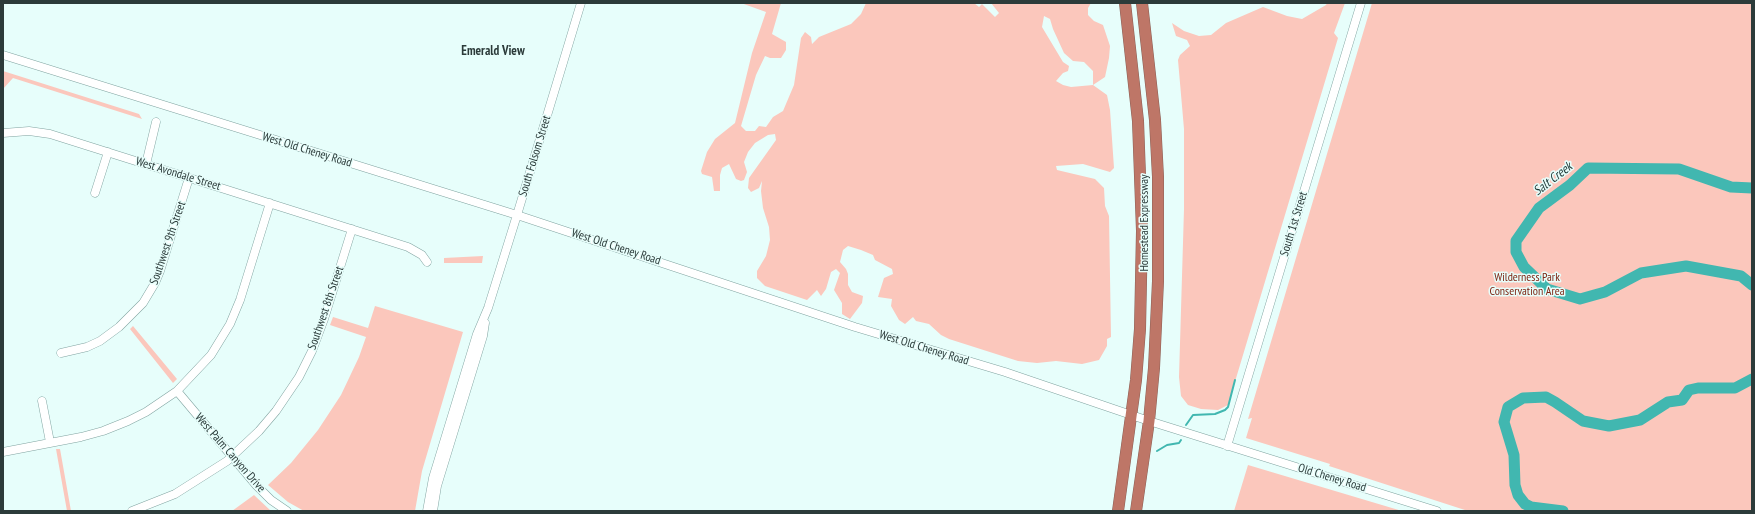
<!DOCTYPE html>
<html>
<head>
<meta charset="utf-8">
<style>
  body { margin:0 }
  #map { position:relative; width:1755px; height:514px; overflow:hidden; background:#e7fefb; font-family:"PT Sans Narrow",sans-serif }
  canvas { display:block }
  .frame { position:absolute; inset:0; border:4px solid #2c3b3a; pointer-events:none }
</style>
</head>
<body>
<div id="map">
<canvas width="1755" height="514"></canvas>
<div class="frame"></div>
</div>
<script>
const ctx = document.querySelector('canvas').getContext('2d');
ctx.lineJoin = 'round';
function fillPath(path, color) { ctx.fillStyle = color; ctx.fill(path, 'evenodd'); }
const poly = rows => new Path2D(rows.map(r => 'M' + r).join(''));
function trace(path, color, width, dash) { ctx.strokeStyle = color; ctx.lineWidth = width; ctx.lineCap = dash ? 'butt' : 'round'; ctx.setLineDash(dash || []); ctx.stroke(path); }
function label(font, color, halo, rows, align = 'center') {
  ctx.font = font + ' "PT Sans Narrow",sans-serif'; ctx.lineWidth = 3; ctx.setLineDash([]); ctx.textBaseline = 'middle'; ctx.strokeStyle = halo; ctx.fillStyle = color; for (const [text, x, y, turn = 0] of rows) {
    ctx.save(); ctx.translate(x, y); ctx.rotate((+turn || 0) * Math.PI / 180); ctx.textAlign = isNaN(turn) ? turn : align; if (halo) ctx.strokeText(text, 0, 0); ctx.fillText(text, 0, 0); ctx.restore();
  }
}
const green = poly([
  [741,3,766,4,767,3,781,3,772,34,786,42,786,50,781,58,770,58,765,56,756,75,741,126,746,131,755,131,759,126,766,127,773,117,783,111,794,85,801,38,805,32,811,37,812,44,819,37,851,24,861,14,866,3,974,3,979,7,982,4,995,17,999,13,991,3,1091,3,1088,8,1088,15,1094,21,1103,25,1110,46,1109,58,1105,77,1093,85,1107,95,1110,110,1114,168,1110,172,1083,164,1056,166,1057,170,1095,179,1104,188,1105,206,1109,216,1111,337,1107,339,1107,346,1099,360,1082,364,1056,361,1037,363,1018,361,949,339,941,335,929,324,916,321,913,317,905,324,899,320,891,306,892,299,878,297,884,278,893,274,892,269,875,260,873,255,861,250,848,246,843,250,840,262,846,269,848,274,848,285,852,292,863,296,862,303,850,319,842,314,842,303,834,290,840,273,836,269,831,272,826,289,821,296,817,290,807,300,765,286,757,278,757,271,766,256,770,240,769,227,763,208,761,191,762,181,759,188,751,192,748,188,749,178,776,140,775,134,768,135,755,143,748,152,744,162,747,172,744,180,741,181,736,179,729,164,722,168,720,175,720,191,714,191,712,177,702,174,701,171,707,152,715,139,735,123,752,53,766,12],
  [1044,16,1050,19,1053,29,1064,53,1073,61,1084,62,1093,71,1093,85,1071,87,1063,85,1056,81,1063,73,1068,71,1069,66,1063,62,1042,27],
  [1327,3,1345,3,1334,33,1338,38,1228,405,1218,410,1201,409,1188,405,1181,396,1179,377,1184,209,1184,129,1178,60,1180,55,1190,46,1187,40,1176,36,1172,23,1184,31,1199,36,1211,35,1226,23,1263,7,1287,16,1302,19,1326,5],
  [1372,3,1752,3,1752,511,1468,511,1329,466,1330,464,1246,438,1252,418,1248,419],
  [3,71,139,114,142,119,13,78,3,89],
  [483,256,482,263,444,263,444,258],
  [375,306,463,332,422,471,415,511,304,511,288,502,268,485,291,463,318,430,341,395,359,357,366,337,330,325,333,317,368,328],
  [133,326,177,379,173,383,130,329],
  [56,449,60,449,71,511,67,511],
  [1248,465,1402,511,1234,511],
  [254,495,271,511,232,511]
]);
const stream = poly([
  [1186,425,1193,415,1215,414,1225,410,1228,407,1235,380],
  [1157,451,1167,445,1179,443,1181,440]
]);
const river = poly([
  [1752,188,1731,187,1679,169,1588,168,1570,185,1539,208,1516,241,1516,252,1524,267,1547,289,1580,299,1605,292,1641,273,1686,266,1741,276,1752,285],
  [1563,511,1531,507,1525,504,1518,495,1515,485,1514,455,1504,422,1508,407,1523,398,1546,397,1555,402,1583,421,1609,426,1640,420,1668,402,1682,400,1689,390,1698,388,1735,388,1752,379]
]);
const minor = poly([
  [3,55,517,215,855,327,1005,372,1149,421,1437,511],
  [3,133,29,131,50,134,408,247,422,255,427,262],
  [146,164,156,122],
  [95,193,108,152],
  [61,353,87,347,100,341,119,327,143,303,155,283,160,271,189,178],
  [177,391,256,485,271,500,287,511],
  [42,401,50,442],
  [1227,446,1361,3],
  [3,452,81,437,103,431,128,421,146,412,177,391,211,355,230,324,240,300,270,203],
  [132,511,175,494,227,461,259,431,276,411,299,377,312,351,324,319,352,229],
  [427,511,433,478,477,334,488,308,517,215,581,3],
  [433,511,437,486,483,336,485,323]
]);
const highway = poly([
  [1118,511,1136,380,1140,329,1142,231,1138,121,1125,3],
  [1136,511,1149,421,1154,368,1158,281,1158,177,1155,120,1142,3]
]);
const streetNames = [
  ["West Old Cheney Road",307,150,17],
  ["South Folsom Street",535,156,-73],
  ["West Avondale Street",178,174,17],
  ["Homestead Expressway",1145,223,-90],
  ["South 1st Street",1294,224,-73],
  ["Southwest 9th Street",168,243,-71],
  ["West Old Cheney Road",616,247,18],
  ["Southwest 8th Street",326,308,-71],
  ["West Old Cheney Road",924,348,17],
  ["West Palm Canyon Drive",230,453,49],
  ["Old Cheney Road",1332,478,17]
];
const parkNames = [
  ["Wilderness Park",1527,278],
  ["Conservation Area",1527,292]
];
const neighbourhoodNames = [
  ["Emerald View",493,51]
];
const waterNames = [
  ["Salt Creek",1553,179,-38]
];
fillPath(green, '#fbc7bc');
trace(stream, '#41b7b0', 2);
trace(river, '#41b7b0', 11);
trace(minor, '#81a4a1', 9);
trace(highway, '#8b6157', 12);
trace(minor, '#fff', 8);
trace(highway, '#be7667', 11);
label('12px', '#2c3b3a', '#e7fefb', streetNames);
label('12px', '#7e2413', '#e7fefb', parkNames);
label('bold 13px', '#2c3b3a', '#e7fefb', neighbourhoodNames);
label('italic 13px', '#1f3937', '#e7fefb', waterNames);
</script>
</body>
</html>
